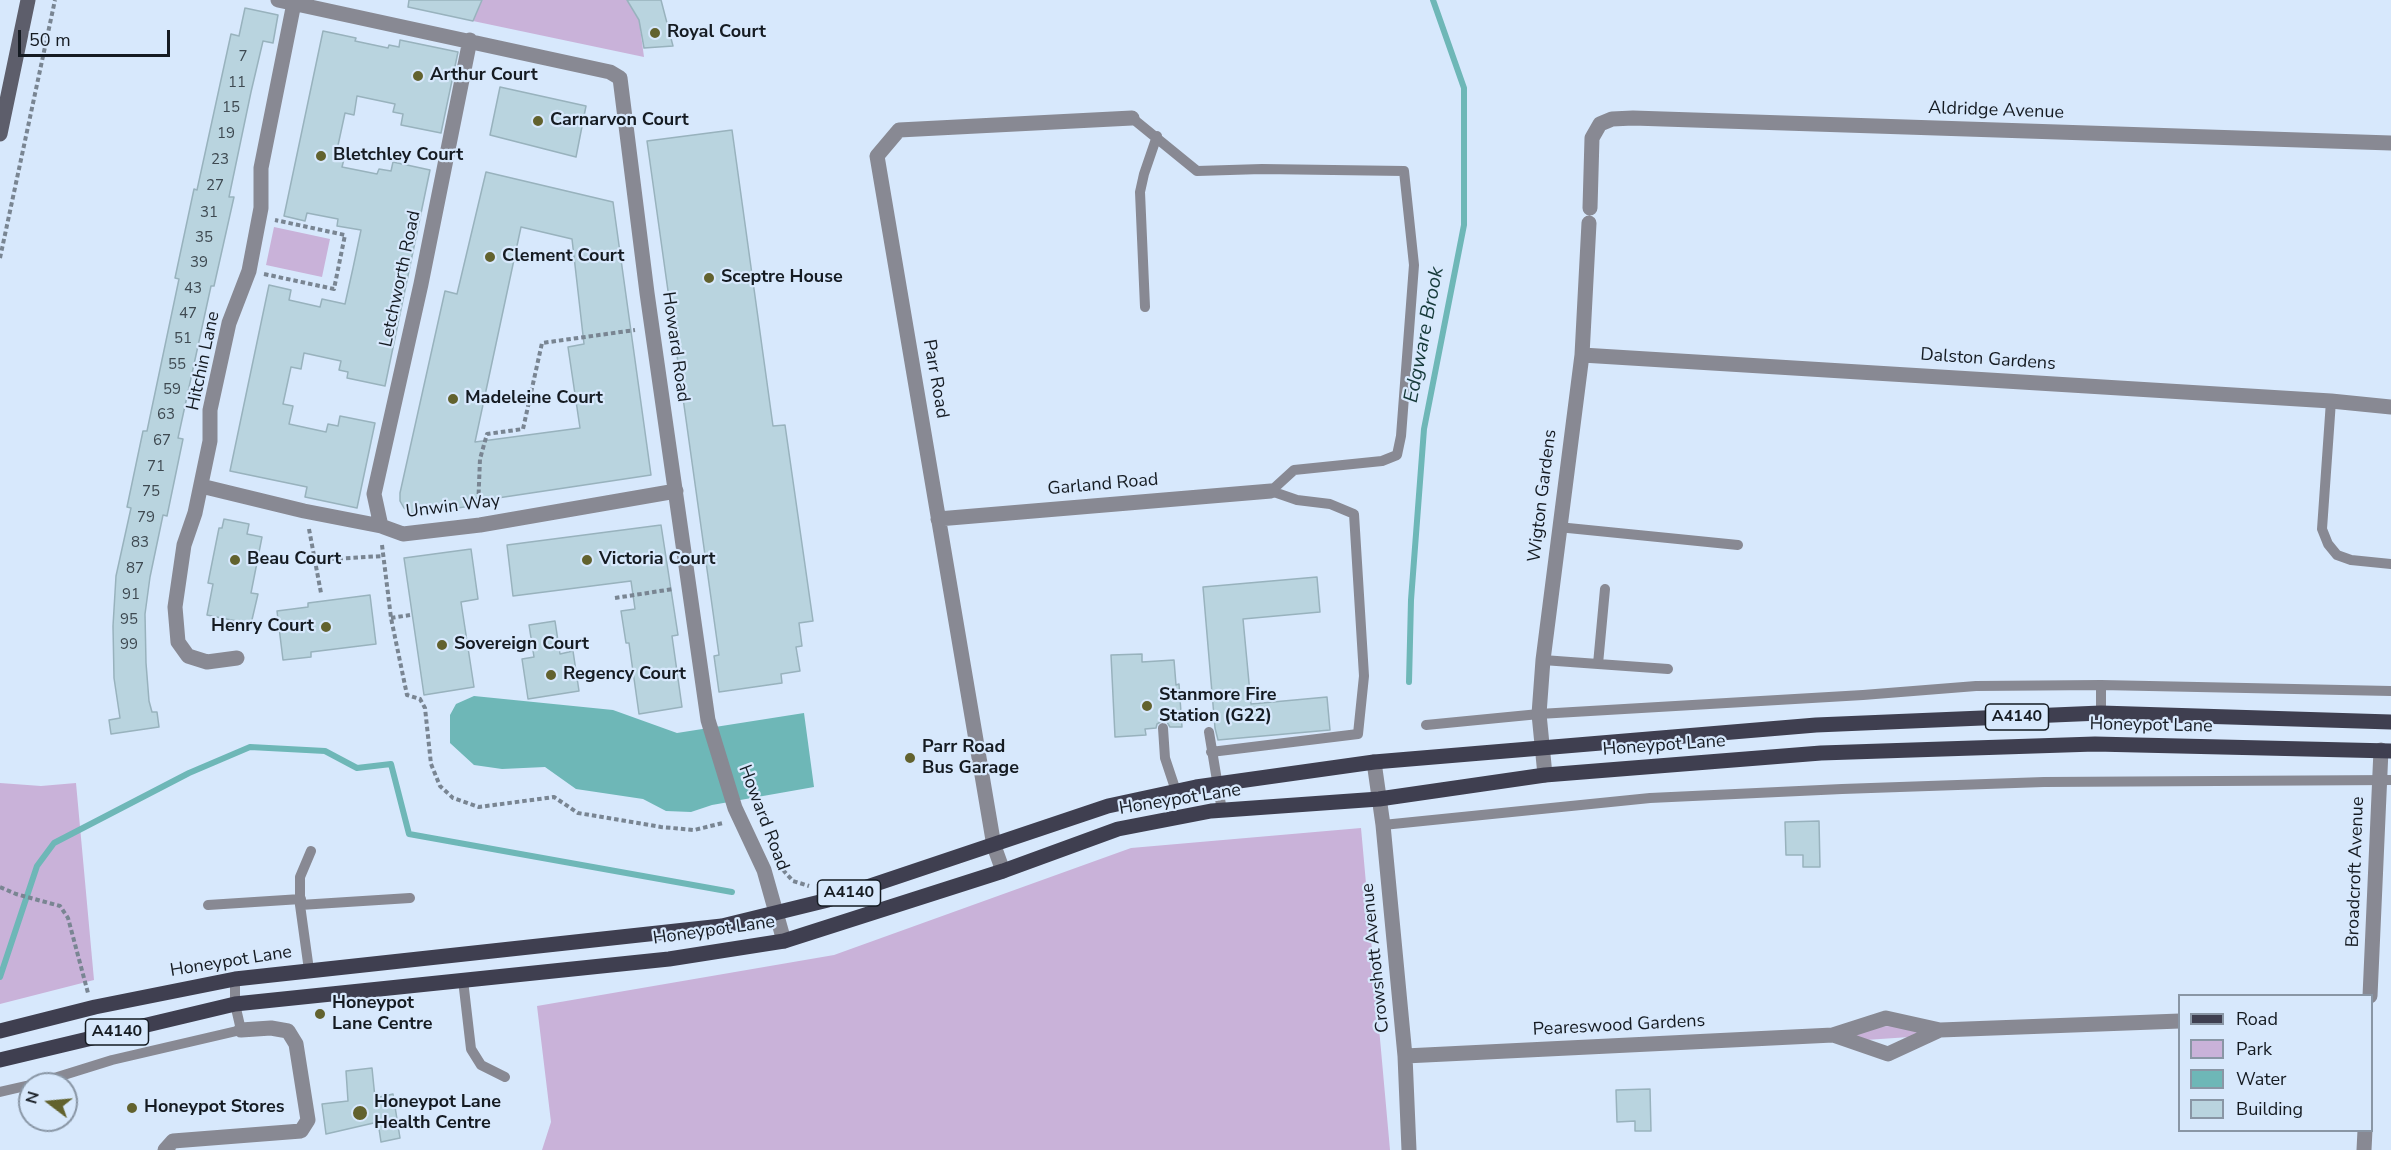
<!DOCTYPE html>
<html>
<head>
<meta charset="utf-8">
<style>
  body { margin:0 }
  #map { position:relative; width:2391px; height:1150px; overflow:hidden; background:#d7e8fc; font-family:"Nunito Sans",sans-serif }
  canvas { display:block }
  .legend { position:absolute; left:2178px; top:994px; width:195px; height:138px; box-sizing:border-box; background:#d7e8fc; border:2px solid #8996a5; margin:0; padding:8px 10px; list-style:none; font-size:18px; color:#151b22 }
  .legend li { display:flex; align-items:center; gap:12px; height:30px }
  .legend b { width:30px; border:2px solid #8996a5 }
  .north { position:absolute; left:18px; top:1072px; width:60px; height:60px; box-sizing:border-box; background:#d7e8fc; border:2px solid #8996a5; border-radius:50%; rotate:286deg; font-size:16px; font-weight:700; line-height:24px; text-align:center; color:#151b22 }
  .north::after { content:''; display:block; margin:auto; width:21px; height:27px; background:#62622e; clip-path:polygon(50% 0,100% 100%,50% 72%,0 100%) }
  .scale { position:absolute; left:18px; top:30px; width:152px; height:27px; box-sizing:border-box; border:3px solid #151b22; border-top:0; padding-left:8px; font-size:18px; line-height:21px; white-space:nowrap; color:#151b22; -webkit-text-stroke:4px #d7e8fc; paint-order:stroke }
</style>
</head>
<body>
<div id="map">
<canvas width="2391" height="1150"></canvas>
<ul class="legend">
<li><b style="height:8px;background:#3f3f50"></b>Road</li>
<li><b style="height:16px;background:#c9b2d9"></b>Park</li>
<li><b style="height:16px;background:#6eb7b7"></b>Water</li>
<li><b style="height:16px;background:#b9d4df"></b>Building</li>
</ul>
<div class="north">N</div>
<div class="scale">50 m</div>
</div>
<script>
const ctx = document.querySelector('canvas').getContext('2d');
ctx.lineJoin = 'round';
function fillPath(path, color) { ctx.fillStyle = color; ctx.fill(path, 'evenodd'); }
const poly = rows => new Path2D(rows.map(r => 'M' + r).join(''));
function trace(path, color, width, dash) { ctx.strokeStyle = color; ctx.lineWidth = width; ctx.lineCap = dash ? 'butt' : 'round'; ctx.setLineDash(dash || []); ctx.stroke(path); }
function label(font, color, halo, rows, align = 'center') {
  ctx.font = font + ' "Nunito Sans",sans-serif'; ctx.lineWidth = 4.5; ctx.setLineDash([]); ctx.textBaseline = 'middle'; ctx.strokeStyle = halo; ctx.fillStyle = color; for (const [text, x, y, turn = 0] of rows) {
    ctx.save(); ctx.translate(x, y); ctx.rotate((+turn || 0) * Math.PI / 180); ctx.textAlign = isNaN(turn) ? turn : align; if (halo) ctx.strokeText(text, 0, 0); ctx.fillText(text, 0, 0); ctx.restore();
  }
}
const green = poly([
  [482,0,627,0,639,20,644,57,473,21],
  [274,227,330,239,322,277,266,265],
  [0,783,41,786,76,783,94,980,0,1004],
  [1361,828,1390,1150,542,1150,551,1122,537,1006,834,955,1131,848],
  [1923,1025,1924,1036,1851,1041,1859,1027]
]);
const water = poly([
  [474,696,613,710,677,733,804,713,814,787,712,805,691,812,666,811,643,799,576,789,545,767,502,769,474,765,450,743,450,715,456,704]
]);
const stream = poly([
  [1409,682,1411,600,1424,429,1464,225,1464,88,1433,0],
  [0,977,37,866,54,843,189,773,250,747,325,751,357,768,391,764,409,834,732,892]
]);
const building = poly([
  [409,0,482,0,473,21,408,7,409,0],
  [627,0,661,0,673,46,644,48,639,20,627,0],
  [245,8,278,15,273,43,263,41,251,92,229,197,234,197,214,286,211,286,178,438,183,439,167,516,163,515,150,577,145,614,146,663,149,701,152,712,157,712,159,727,111,734,109,720,120,718,114,678,113,626,116,576,131,508,127,507,143,431,147,431,179,279,175,278,194,189,197,190,231,34,239,36,245,8],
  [323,31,356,38,355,41,388,48,389,45,399,47,400,40,458,52,441,133,401,125,403,114,393,112,395,104,357,96,354,115,345,113,337,150,346,151,342,167,377,174,379,169,391,171,393,162,430,170,385,386,347,378,348,372,339,370,341,361,304,353,301,369,291,367,283,404,293,406,289,424,326,432,328,424,338,426,340,416,375,423,357,508,305,497,307,487,230,471,269,285,291,290,289,300,320,307,322,299,345,304,353,268,361,230,337,226,338,219,307,213,305,221,284,216,323,31],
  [500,87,586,106,576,157,490,135,500,87],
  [732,130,773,426,785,425,813,621,799,623,802,646,796,647,800,671,781,674,782,683,719,692,714,656,719,655,647,141,732,130],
  [486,172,613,202,651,475,471,502,471,506,417,514,409,512,404,508,400,501,400,493,445,291,457,294,486,172],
  [521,227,572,239,584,344,568,347,580,428,475,442,521,227],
  [224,519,249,524,247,534,262,537,251,593,258,594,251,624,207,615,213,584,208,583,219,528,222,528,224,519],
  [661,525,678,635,672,636,682,707,639,714,629,643,626,643,621,611,635,609,631,581,513,596,507,545,661,525],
  [471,549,478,599,461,602,474,687,424,695,404,558,471,549],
  [1317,577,1320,612,1243,619,1251,704,1327,697,1330,730,1218,740,1215,728,1203,587,1317,577],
  [370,595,376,644,311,652,311,657,283,660,277,611,308,607,308,603,370,595],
  [555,621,560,654,573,651,579,691,528,699,522,659,534,657,529,625,555,621],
  [1142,654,1142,662,1174,660,1176,685,1179,684,1182,727,1170,727,1167,722,1162,721,1157,724,1156,728,1145,729,1146,735,1115,737,1111,655,1142,654],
  [1819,821,1820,867,1803,867,1803,855,1786,855,1785,822,1819,821],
  [372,1068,375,1098,393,1094,400,1138,381,1142,378,1122,326,1134,322,1104,348,1101,346,1071,372,1068],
  [1650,1089,1651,1131,1635,1131,1635,1121,1617,1122,1616,1090,1650,1089]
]);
const path = poly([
  [0,258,55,0],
  [264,274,334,289,345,235,275,220],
  [478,509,480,459,487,434,523,429,542,343,635,330],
  [309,529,321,593],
  [382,545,391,618,407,695,420,699,425,708,431,764,440,786,453,798,479,807,554,797,578,813,661,827,694,830,723,823],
  [316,560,383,556],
  [615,598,673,589],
  [391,618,410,615],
  [783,870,793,881,809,886],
  [0,887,16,894,60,906,68,918,88,993]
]);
const lane = poly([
  [1132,118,1197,171,1262,169,1404,171,1414,265,1401,436,1397,455,1382,461,1294,470,1271,491],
  [1145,307,1140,192,1144,174,1157,136],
  [2331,401,2322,529,2328,544,2337,555,2351,560,2391,564],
  [1558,527,1738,545],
  [1543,660,1598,664,1605,589],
  [1598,664,1668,669],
  [2101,685,2101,713],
  [1426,725,1539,714,1863,695,1976,686,2101,685,2391,691],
  [1163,728,1165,758,1176,791],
  [1209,732,1222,811],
  [1211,752,1358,734,1364,676,1354,514,1330,504,1297,500,1271,491],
  [1383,825,1650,798,1842,789,2044,782,2391,780],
  [208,905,301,899],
  [300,905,410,898],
  [309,970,300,905,300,877,311,851],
  [463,980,471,1049,481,1065,505,1077],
  [35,1084,112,1060,241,1030,235,1004,235,979],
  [0,1092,30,1085]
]);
const street = poly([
  [278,0,610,72,620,78,647,293,708,720,735,808,764,870,784,941],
  [1590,208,1592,138,1600,124,1612,119,1633,118,2391,143],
  [1582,355,2331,401,2391,407],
  [201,486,304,511,381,526,403,534,480,525,676,491],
  [938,519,1271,491],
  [381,526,374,494,421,284,470,40],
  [237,658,207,662,188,656,178,642,175,607,184,545,195,513,210,441,210,410,229,323,249,271,261,208,261,168,294,3],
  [1374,762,1383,825,1405,1056,1409,1150],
  [1545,775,1539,714,1543,660,1582,355,1589,223],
  [1003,871,994,846,877,156,899,130,1132,118],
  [2370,996,2381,750],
  [1833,1035,1886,1018,1940,1030],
  [1405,1056,1833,1035,1888,1054,1940,1030,2180,1021],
  [165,1150,173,1141,301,1131,308,1120,296,1044,288,1031,271,1028,241,1030],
  [2364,1150,2365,1130]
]);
const secondary = poly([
  [0,134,28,0]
]);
const primary = poly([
  [0,1031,95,1007,235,979,722,926,828,900,1108,806,1196,787,1374,762,1816,725,2101,713,2391,722],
  [0,1060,235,1004,669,959,784,941,1003,871,1118,829,1211,811,1379,799,1545,775,1821,753,2095,744,2391,751]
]);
const markers = [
  [655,33,6,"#62622e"],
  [418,76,6,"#62622e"],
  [538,121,6,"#62622e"],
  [321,156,6,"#62622e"],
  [490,257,6,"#62622e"],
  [709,278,6,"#62622e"],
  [453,399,6,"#62622e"],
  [235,560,6,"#62622e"],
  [587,560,6,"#62622e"],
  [326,627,6,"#62622e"],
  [442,645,6,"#62622e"],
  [551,675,6,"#62622e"],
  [1147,706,6,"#62622e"],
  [910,758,6,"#62622e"],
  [320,1014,6,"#62622e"],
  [132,1108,6,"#62622e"],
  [360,1113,8,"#62622e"]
];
const numberNames = [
  ["7",243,57],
  ["11",237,83],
  ["15",231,108],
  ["19",226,134],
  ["23",220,160],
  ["27",215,186],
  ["31",209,213],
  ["35",204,238],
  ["39",199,263],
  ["43",193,289],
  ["47",188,314],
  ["51",183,339],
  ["55",177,365],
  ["59",172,390],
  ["63",166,415],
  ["67",162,441],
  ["71",156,467],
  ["75",151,492],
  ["79",146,518],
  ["83",140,543],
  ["87",135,569],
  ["91",131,595],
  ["95",129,620],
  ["99",129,645]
];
const shields = [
  [2017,717,63],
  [849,893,63],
  [117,1032,63]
];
const shieldNames = [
  ["A4140",2017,717],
  ["A4140",849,893],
  ["A4140",117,1032]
];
const poiNames = [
  ["Royal Court",667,33],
  ["Arthur Court",430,76],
  ["Carnarvon Court",550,121],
  ["Bletchley Court",333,156],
  ["Clement Court",502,257],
  ["Sceptre House",721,278],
  ["Madeleine Court",465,399],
  ["Beau Court",247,560],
  ["Victoria Court",599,560],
  ["Henry Court",314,627,"right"],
  ["Sovereign Court",454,645],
  ["Regency Court",563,675],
  ["Stanmore Fire",1159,696],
  ["Station (G22)",1159,717],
  ["Parr Road",922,748],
  ["Bus Garage",922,769],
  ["Honeypot",332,1004],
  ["Lane Centre",332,1025],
  ["Honeypot Lane",374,1103],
  ["Health Centre",374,1124],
  ["Honeypot Stores",144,1108]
];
const streetNames = [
  ["Aldridge Avenue",1996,111,2],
  ["Letchworth Road",401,279,-78],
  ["Howard Road",675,347,82],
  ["Dalston Gardens",1988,360,4],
  ["Hitchin Lane",204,361,-78],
  ["Parr Road",935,379,80],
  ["Garland Road",1103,485,-5],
  ["Wigton Gardens",1543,496,-83],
  ["Unwin Way",453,507,-7],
  ["Honeypot Lane",2151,726,1],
  ["Honeypot Lane",1664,746,-4],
  ["Honeypot Lane",1180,800,-9],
  ["Howard Road",763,818,69],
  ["Broadcroft Avenue",2356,872,-88],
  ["Honeypot Lane",714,931,-8],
  ["Crowshott Avenue",1376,958,-96],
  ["Honeypot Lane",231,962,-9],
  ["Peareswood Gardens",1619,1026,-3]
];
const waterNames = [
  ["Edgware Brook",1425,335,-79]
];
fillPath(green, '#c9b2d9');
fillPath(water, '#6eb7b7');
trace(stream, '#6eb7b7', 6);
fillPath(building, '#b9d4df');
trace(building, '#98b2bd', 1.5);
trace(path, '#798592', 4, [4.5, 3]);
trace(lane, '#888993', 10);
trace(street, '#888993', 15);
trace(secondary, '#5d5e6b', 15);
trace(primary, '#3f3f50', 15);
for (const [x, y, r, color] of markers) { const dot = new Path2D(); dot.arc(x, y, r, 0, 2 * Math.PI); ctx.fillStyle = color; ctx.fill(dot); trace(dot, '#d7e8fc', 2); }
label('15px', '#3e4951', null, numberNames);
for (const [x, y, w] of shields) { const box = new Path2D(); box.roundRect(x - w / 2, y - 13, w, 26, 4.5); ctx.fillStyle = '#d7e8fc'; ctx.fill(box); trace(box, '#151b22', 1.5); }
label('bold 16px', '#151b22', null, shieldNames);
label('bold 18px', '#151b22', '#d7e8fc', poiNames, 'left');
label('18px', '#151b22', '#d7e8fc', streetNames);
label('italic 20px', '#163a3a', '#d7e8fc', waterNames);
</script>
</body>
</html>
